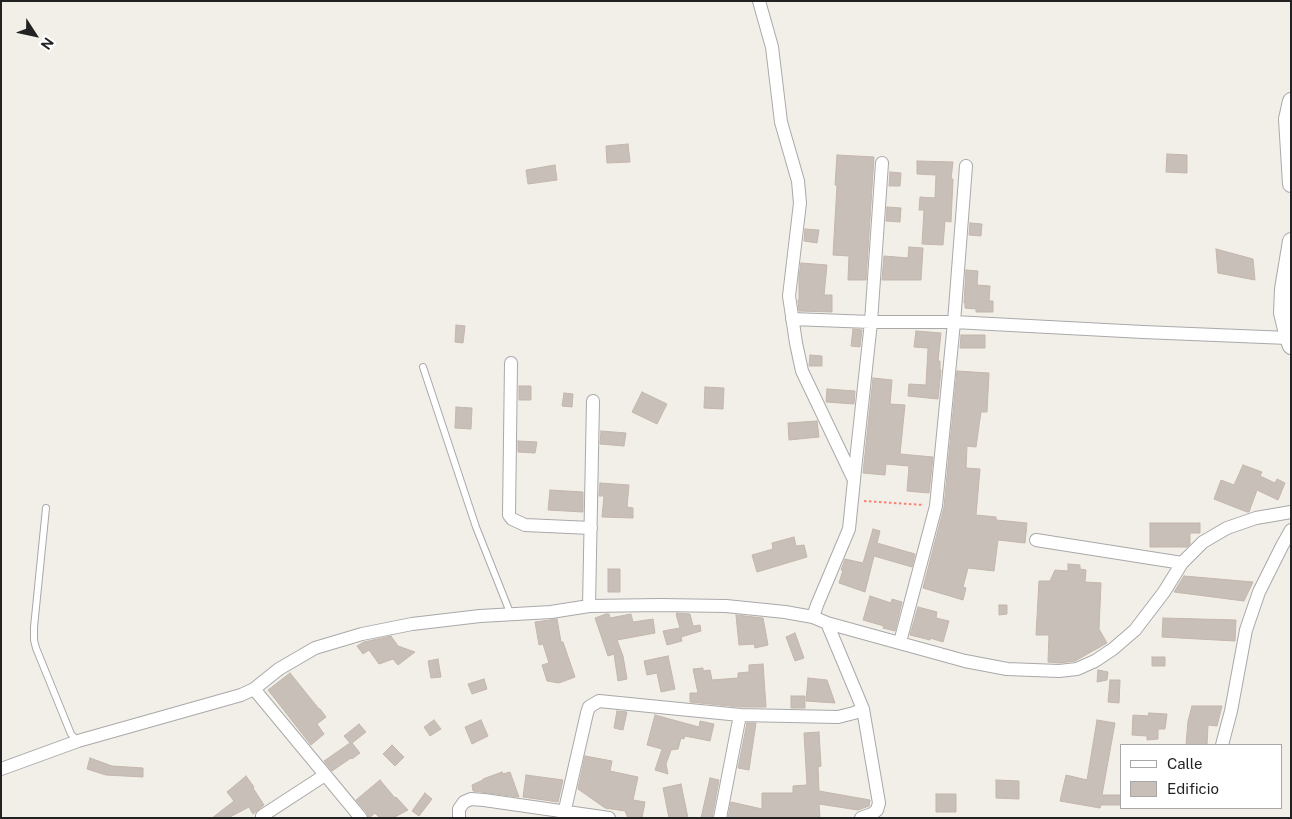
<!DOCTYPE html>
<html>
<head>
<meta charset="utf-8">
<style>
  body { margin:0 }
  #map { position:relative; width:1292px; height:819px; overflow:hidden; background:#f2efe9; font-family:"Public Sans",sans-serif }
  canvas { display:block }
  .frame { position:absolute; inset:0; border:2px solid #222; pointer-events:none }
  .legend { position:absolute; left:1120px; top:744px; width:162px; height:65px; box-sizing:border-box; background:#fff; border:1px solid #a7a7a7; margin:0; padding:6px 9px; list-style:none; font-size:15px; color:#222 }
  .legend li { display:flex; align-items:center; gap:10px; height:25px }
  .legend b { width:25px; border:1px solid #a7a7a7 }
  .north { position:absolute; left:10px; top:10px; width:50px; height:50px; -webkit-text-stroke:4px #fff; paint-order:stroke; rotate:125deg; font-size:14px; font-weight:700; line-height:20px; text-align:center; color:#222 }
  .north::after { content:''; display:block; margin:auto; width:18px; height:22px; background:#222; clip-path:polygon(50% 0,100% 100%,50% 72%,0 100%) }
</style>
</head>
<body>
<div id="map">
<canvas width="1292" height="819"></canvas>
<div class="frame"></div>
<ul class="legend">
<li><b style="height:6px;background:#fff"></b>Calle</li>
<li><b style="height:14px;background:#c7bfb8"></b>Edificio</li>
</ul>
<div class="north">N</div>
</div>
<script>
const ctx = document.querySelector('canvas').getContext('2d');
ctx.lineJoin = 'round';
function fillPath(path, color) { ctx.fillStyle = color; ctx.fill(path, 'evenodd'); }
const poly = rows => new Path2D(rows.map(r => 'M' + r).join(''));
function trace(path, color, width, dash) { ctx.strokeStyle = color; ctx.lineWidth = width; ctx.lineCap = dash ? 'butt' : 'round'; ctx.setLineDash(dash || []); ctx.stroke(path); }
const building = poly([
  [628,144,630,162,607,163,606,146,628,144],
  [1167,154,1187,155,1187,173,1166,172,1167,154],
  [837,155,874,157,866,280,848,280,849,256,833,255,837,185,835,185,837,155],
  [917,161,953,162,951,179,953,179,951,222,945,221,943,245,922,244,924,210,919,210,920,197,935,198,936,175,917,174,917,161],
  [555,165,557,180,528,184,526,170,555,165],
  [890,172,901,173,900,186,889,186,890,172],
  [887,207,901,208,900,222,886,221,887,207],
  [970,223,982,224,981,236,969,235,970,223],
  [805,229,819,230,817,243,804,241,805,229],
  [909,247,923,248,921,280,882,280,884,256,908,258,909,247],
  [1216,249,1253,259,1255,280,1218,273,1216,249],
  [801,263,827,265,824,295,832,295,832,312,799,311,798,300,799,300,799,277,801,263],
  [966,270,978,271,977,285,990,286,989,301,993,301,993,312,976,312,976,309,965,308,965,303,964,303,966,270],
  [456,325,465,326,463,343,455,342,456,325],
  [853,329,862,330,860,347,851,346,853,329],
  [916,331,941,333,938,361,940,361,940,370,941,370,938,399,908,396,909,384,926,385,928,348,914,347,916,331],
  [961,335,985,335,985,348,960,348,961,335],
  [810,355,822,356,822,366,809,366,810,355],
  [957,371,989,373,987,412,981,412,976,447,967,446,966,468,980,469,976,515,996,517,996,520,1027,523,1025,543,998,540,994,571,968,568,963,587,966,588,963,600,923,588,944,507,957,371],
  [873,378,892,380,890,404,905,405,900,454,933,457,929,493,907,491,909,466,886,464,885,475,863,473,873,378],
  [519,386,531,386,531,400,519,400,519,386],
  [705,387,724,388,723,409,704,408,705,387],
  [827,389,855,391,854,404,826,402,827,389],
  [642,392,667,404,657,424,632,412,642,392],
  [564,393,573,394,572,407,562,406,564,393],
  [456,407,472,408,471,429,455,428,456,407],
  [817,421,819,437,789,440,788,423,817,421],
  [601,431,626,433,624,446,600,444,601,431],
  [518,441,537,442,535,453,518,452,518,441],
  [1243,465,1262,472,1260,476,1275,483,1277,479,1285,483,1278,500,1257,490,1249,512,1247,512,1214,499,1221,480,1234,485,1243,465],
  [600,483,629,485,627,507,633,508,633,518,602,517,604,496,599,496,600,483],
  [550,490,583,492,583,512,548,510,550,490],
  [1150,523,1200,523,1200,533,1190,533,1190,544,1187,547,1150,547,1150,523],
  [873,529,880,531,877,543,915,554,912,567,874,556,865,592,839,583,843,570,841,570,845,559,863,563,873,529],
  [794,537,796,546,804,545,807,557,757,572,752,555,773,549,772,543,794,537],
  [1068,564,1080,565,1080,569,1086,570,1085,582,1101,583,1099,629,1107,643,1075,661,1059,663,1048,662,1049,635,1036,635,1039,581,1050,581,1055,570,1068,571,1068,564],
  [608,569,620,569,620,592,608,592,608,569],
  [1184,576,1253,582,1244,601,1174,592,1184,576],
  [870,596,891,603,892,599,902,602,895,631,883,628,884,626,863,620,870,596],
  [999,605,1007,605,1007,614,999,615,999,605],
  [918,607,937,612,936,618,949,621,943,642,930,638,930,640,910,635,918,607],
  [677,613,690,614,693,626,700,625,701,631,681,637,682,641,667,645,663,631,680,628,676,614,677,613],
  [606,614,609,614,610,618,631,614,633,622,653,619,655,633,617,640,623,656,627,679,618,681,614,654,608,656,595,618,606,614],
  [736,615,763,618,768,645,755,648,754,644,739,645,736,615],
  [1163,618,1236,620,1235,641,1162,637,1163,618],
  [557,619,561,642,563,642,575,677,559,683,547,681,542,665,549,663,543,644,539,645,535,622,557,619],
  [795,633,804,658,795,661,786,637,795,633],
  [391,636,398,646,415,652,398,665,393,659,379,664,369,650,363,654,357,646,364,642,391,636],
  [668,656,675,689,661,692,657,673,647,675,644,661,668,656],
  [1152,657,1165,657,1165,666,1152,666,1152,657],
  [438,659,441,677,431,678,428,661,438,659],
  [763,664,766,707,740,707,690,702,690,693,698,693,693,669,703,668,703,671,710,670,712,680,738,678,738,673,749,672,749,665,763,664],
  [1098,670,1108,672,1107,680,1097,682,1098,670],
  [290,673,319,709,320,709,326,717,317,724,324,734,311,745,268,690,290,673],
  [808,678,827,680,835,703,806,701,808,678],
  [484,679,487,689,472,694,468,684,484,679],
  [1110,680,1120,680,1119,703,1108,702,1110,680],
  [791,696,805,696,805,708,791,708,791,696],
  [1192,706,1222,706,1217,726,1208,725,1207,745,1186,745,1188,721,1192,706],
  [617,711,627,712,623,730,614,728,617,711],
  [1149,713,1167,714,1165,729,1158,729,1158,739,1147,740,1147,736,1132,735,1133,715,1148,716,1149,713],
  [655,715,699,727,700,721,714,724,710,741,685,736,684,739,681,738,678,749,671,750,666,764,668,774,655,770,662,749,647,745,655,715],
  [434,720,441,729,430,736,424,727,434,720],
  [481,720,488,736,472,744,465,727,481,720],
  [1097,720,1115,723,1102,795,1121,795,1121,805,1101,805,1100,808,1060,801,1066,775,1087,780,1097,720],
  [747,723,756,723,749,770,738,768,747,723],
  [359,724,366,732,352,743,360,753,352,759,351,758,332,771,324,761,350,743,344,736,359,724],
  [819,732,821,766,818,767,819,791,870,800,869,806,858,810,819,804,820,818,728,818,731,802,762,809,762,793,793,793,793,786,807,785,804,733,819,732],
  [392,745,404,757,395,766,383,754,392,745],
  [585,756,612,761,610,771,638,777,633,800,645,802,642,818,628,818,625,811,605,808,578,789,585,756],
  [90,758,112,766,143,768,143,777,106,775,87,769,90,758],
  [502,772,503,774,510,772,519,797,473,791,472,785,483,780,483,779,502,772],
  [526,775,563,780,558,802,523,797,526,775],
  [246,776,254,787,253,788,264,805,253,814,249,807,228,818,212,818,234,801,227,792,246,776],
  [710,778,719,780,712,818,701,818,710,778],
  [380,780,395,798,396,797,408,810,393,818,380,818,375,813,369,818,367,813,356,800,380,780],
  [996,780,1019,781,1019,799,996,798,996,780],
  [681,784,688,818,669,818,663,788,681,784],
  [425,793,432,799,419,816,412,811,425,793],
  [936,794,956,794,956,812,936,812,936,794]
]);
const path = poly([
  [864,501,924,505]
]);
const service = poly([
  [423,367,476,527,511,615],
  [46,508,34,627,34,640,36,648,71,734,78,741]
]);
const minor = poly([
  [759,1,772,47,781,122,798,181,800,203,789,296,796,343,802,371,854,480,849,529,817,605,813,617],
  [792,319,871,322,954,322,1143,332,1288,338],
  [511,363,509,515,512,519,525,525,591,528],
  [854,479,871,322,882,163],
  [1036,540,1182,563],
  [589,606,593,401],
  [827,623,863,709,879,803,877,810,872,814,861,818],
  [900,642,936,506,954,322,966,166],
  [254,689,361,818],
  [1222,745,1231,711,1246,630,1259,592,1282,546,1291,530],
  [1,769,78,741,241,695,254,689,279,669,315,648,362,634,412,624,480,616,551,612,589,606,660,605,726,606,785,612,813,617,827,623,965,661,1007,669,1059,671,1077,669,1095,661,1113,649,1135,630,1164,592,1182,563,1203,542,1227,528,1256,518,1291,512],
  [262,816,325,775],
  [459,818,459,809,464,802,471,799,484,800,609,818],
  [563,818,587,713,589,707,599,701,740,715,838,717,854,713,863,709],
  [720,818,740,715]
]);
const tertiary = poly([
  [1291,101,1287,119,1291,184],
  [1291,241,1283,289,1282,313,1288,338,1291,346]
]);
fillPath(building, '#c7bfb8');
trace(building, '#c4b6ab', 1);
trace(service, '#a9a9a9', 8);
trace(minor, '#a9a9a9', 14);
trace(tertiary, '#a9a9a9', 18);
trace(path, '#fa8072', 2, [2.5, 2.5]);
trace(service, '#fff', 6);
trace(minor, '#fff', 12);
trace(tertiary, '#fff', 16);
</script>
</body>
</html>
